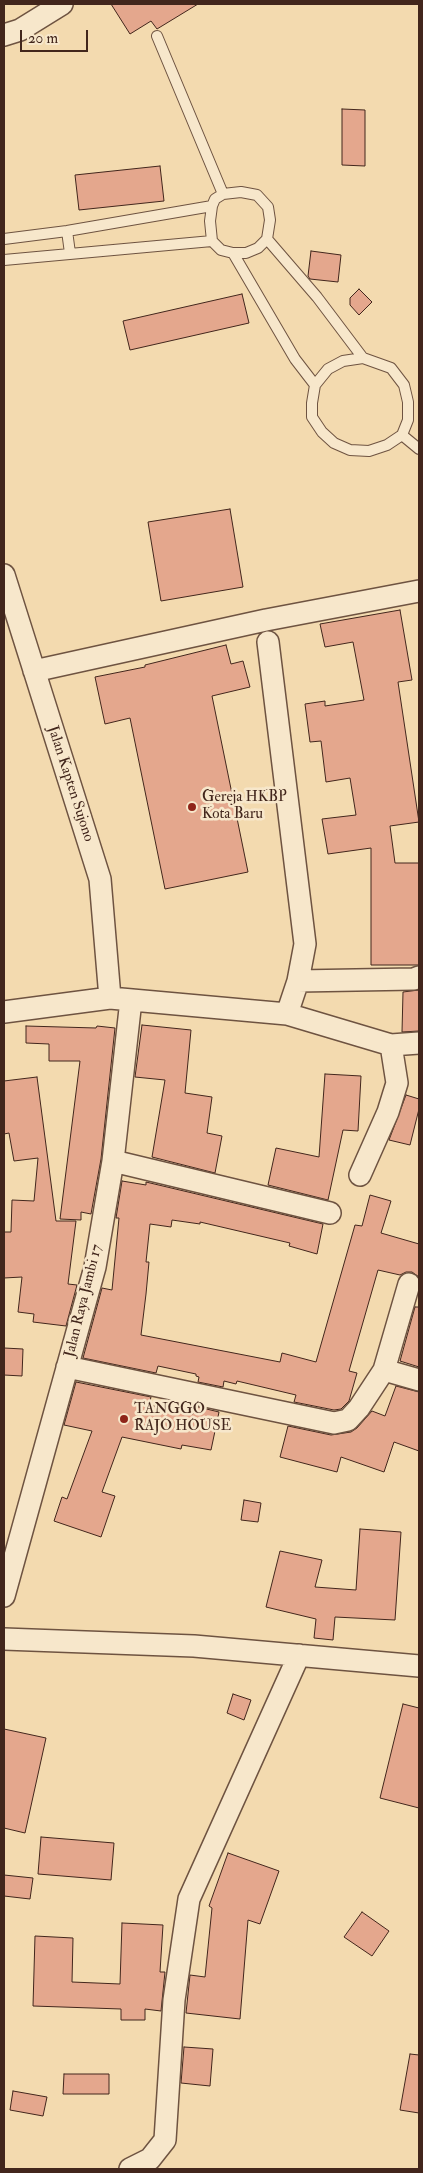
<!DOCTYPE html>
<html>
<head>
<meta charset="utf-8">
<style>
  body { margin:0 }
  #map { position:relative; width:423px; height:2173px; overflow:hidden; background:#f3daaf; font-family:"IM FELL Double Pica",serif }
  canvas { display:block }
  .frame { position:absolute; inset:0; border:5px solid #42261c; pointer-events:none }
  .scale { position:absolute; left:20px; top:30px; width:68px; height:22px; box-sizing:border-box; border:2px solid #42261c; border-top:0; padding-left:6px; font-size:15px; line-height:18px; white-space:nowrap; color:#42261c; -webkit-text-stroke:4px #f7e7cb; paint-order:stroke }
</style>
</head>
<body>
<div id="map">
<canvas width="423" height="2173"></canvas>
<div class="frame"></div>
<div class="scale">20 m</div>
</div>
<script>
const ctx = document.querySelector('canvas').getContext('2d');
ctx.lineJoin = 'round';
function fillPath(path, color) { ctx.fillStyle = color; ctx.fill(path, 'evenodd'); }
const poly = rows => new Path2D(rows.map(r => 'M' + r).join(''));
function trace(path, color, width, dash) { ctx.strokeStyle = color; ctx.lineWidth = width; ctx.lineCap = dash ? 'butt' : 'round'; ctx.setLineDash(dash || []); ctx.stroke(path); }
function label(font, color, halo, rows, align = 'center') {
  ctx.font = font + ' "IM FELL Double Pica",serif'; ctx.lineWidth = 5; ctx.setLineDash([]); ctx.textBaseline = 'middle'; ctx.strokeStyle = halo; ctx.fillStyle = color; for (const [text, x, y, turn = 0] of rows) {
    ctx.save(); ctx.translate(x, y); ctx.rotate((+turn || 0) * Math.PI / 180); ctx.textAlign = isNaN(turn) ? turn : align; if (halo) ctx.strokeText(text, 0, 0); ctx.fillText(text, 0, 0); ctx.restore();
  }
}
const building = poly([
  [111,4,198,4,157,29,151,21,130,34,111,4],
  [342,109,365,110,365,166,342,165,342,109],
  [160,166,164,201,79,210,75,175,160,166],
  [311,251,341,255,338,282,310,279,308,276,311,251],
  [359,289,372,302,359,315,350,305,350,298,359,289],
  [242,294,249,323,130,350,123,321,242,294],
  [230,509,243,587,161,601,148,522,230,509],
  [400,610,412,680,398,682,419,822,390,826,395,863,419,863,419,965,371,965,371,848,328,854,322,819,356,815,350,778,326,782,321,741,310,742,305,704,325,701,325,706,364,700,353,642,325,647,320,624,400,610],
  [226,645,231,664,243,661,250,687,212,696,248,872,165,889,130,718,105,724,95,677,145,667,145,665,226,645],
  [419,990,419,1031,402,1032,403,992,419,990],
  [142,1025,191,1030,185,1093,212,1097,207,1133,222,1136,215,1173,152,1157,165,1080,135,1077,142,1025],
  [26,1026,96,1028,97,1026,115,1028,101,1159,91,1214,81,1212,81,1220,60,1219,80,1061,49,1061,49,1044,26,1043,26,1026],
  [325,1074,361,1076,358,1131,343,1130,328,1200,268,1185,276,1148,319,1157,325,1074],
  [37,1077,56,1221,76,1221,68,1284,77,1285,66,1326,33,1322,34,1314,18,1312,22,1277,4,1278,4,1232,11,1232,12,1200,34,1201,38,1158,14,1161,9,1133,4,1134,4,1081,37,1077],
  [406,1095,419,1099,419,1109,410,1145,389,1140,406,1095],
  [122,1181,146,1185,146,1182,323,1224,317,1254,289,1246,290,1243,200,1222,200,1224,172,1220,171,1227,150,1224,146,1262,149,1262,146,1294,141,1335,280,1362,282,1353,316,1362,355,1225,362,1226,370,1195,391,1201,381,1233,419,1244,419,1277,412,1272,406,1272,400,1275,378,1270,349,1371,357,1373,349,1401,341,1409,334,1410,294,1402,296,1395,237,1381,236,1384,224,1381,223,1387,198,1382,199,1377,196,1376,196,1374,158,1366,156,1373,83,1358,102,1288,112,1290,119,1218,116,1218,122,1181],
  [415,1307,419,1307,419,1367,400,1361,415,1307],
  [4,1348,23,1349,22,1376,4,1375,4,1348],
  [76,1382,151,1397,149,1405,193,1414,194,1406,219,1412,211,1450,182,1445,181,1449,122,1437,102,1492,115,1496,101,1537,54,1521,62,1497,67,1499,92,1431,64,1425,76,1382],
  [396,1386,419,1392,419,1451,394,1442,384,1472,341,1457,337,1472,280,1457,288,1426,331,1435,351,1432,357,1428,372,1411,385,1416,396,1386],
  [244,1500,261,1503,258,1522,241,1520,244,1500],
  [360,1529,401,1532,395,1620,335,1617,333,1640,314,1638,316,1619,266,1607,280,1551,322,1560,315,1587,356,1590,360,1529],
  [233,1694,251,1700,244,1720,227,1713,233,1694],
  [403,1704,419,1708,419,1808,380,1798,403,1704],
  [4,1729,46,1738,25,1833,4,1828,4,1729],
  [41,1837,114,1843,111,1880,38,1874,41,1837],
  [228,1853,279,1871,260,1924,248,1920,240,2019,186,2013,190,1975,205,1977,212,1908,209,1906,228,1853],
  [4,1875,33,1878,30,1899,4,1896,4,1875],
  [362,1912,389,1931,372,1956,344,1937,362,1912],
  [122,1923,163,1925,160,1972,165,1972,161,2011,145,2009,145,2020,121,2020,121,2009,33,2006,35,1936,73,1938,72,1982,120,1984,122,1923],
  [184,2047,213,2049,210,2086,181,2083,184,2047],
  [410,2054,419,2055,419,2113,400,2110,410,2054],
  [64,2074,109,2074,109,2094,63,2094,64,2074],
  [13,2091,47,2097,43,2116,10,2110,13,2091]
]);
const lane = poly([
  [157,36,223,194],
  [241,192,257,195,268,207,270,220,267,239,258,248,246,253,233,253,221,250,212,241,210,221,212,206,215,199,223,194,241,192],
  [67,231,70,253],
  [4,239,67,231,212,206],
  [267,239,317,297,363,358],
  [233,253,295,359,315,385,312,403,312,417,322,432,334,443,350,450,369,451,387,445,402,435,408,420,408,402,404,385,391,368,363,358,343,361,328,369,315,385],
  [4,260,212,241],
  [402,435,419,449]
]);
const street = poly([
  [4,35,20,30,62,4],
  [4,575,100,879,110,998],
  [268,642,305,944,298,981,287,1014],
  [34,671,266,620,419,591],
  [298,981,414,979,419,977],
  [4,1012,110,998,287,1014,391,1045,419,1043],
  [113,1161,330,1213],
  [360,1175,388,1112,397,1083,391,1045],
  [67,1367,334,1423,348,1420,359,1408,384,1370,409,1284],
  [384,1370,419,1380],
  [4,1596,95,1267,113,1161,131,1000],
  [4,1639,194,1646,419,1666],
  [130,2169,150,2159,165,2140,174,2000,189,1899,299,1655]
]);
const markers = [
  [192,807,5,"#8f2418"],
  [124,1419,5,"#8f2418"]
];
const streetNames = [
  ["Jalan Kapten Sujono",70,784,72],
  ["Jalan Raya Jambi 17",84,1301,-76]
];
const poiNames = [
  ["Gereja HKBP",202,798],
  ["Kota Baru",202,815],
  ["TANGGO",134,1410],
  ["RAJO HOUSE",134,1427]
];
fillPath(building, '#e4a78d');
trace(building, '#42261c', 1);
trace(lane, '#6e5341', 12);
trace(street, '#6e5341', 24);
trace(lane, '#f7e7cb', 10);
trace(street, '#f7e7cb', 21);
for (const [x, y, r, color] of markers) { const dot = new Path2D(); dot.arc(x, y, r, 0, 2 * Math.PI); ctx.fillStyle = color; ctx.fill(dot); trace(dot, '#f7e7cb', 2); }
label('15px', '#42261c', '#f7e7cb', streetNames);
label('15px', '#42261c', '#f7e7cb', poiNames, 'left');
</script>
</body>
</html>
